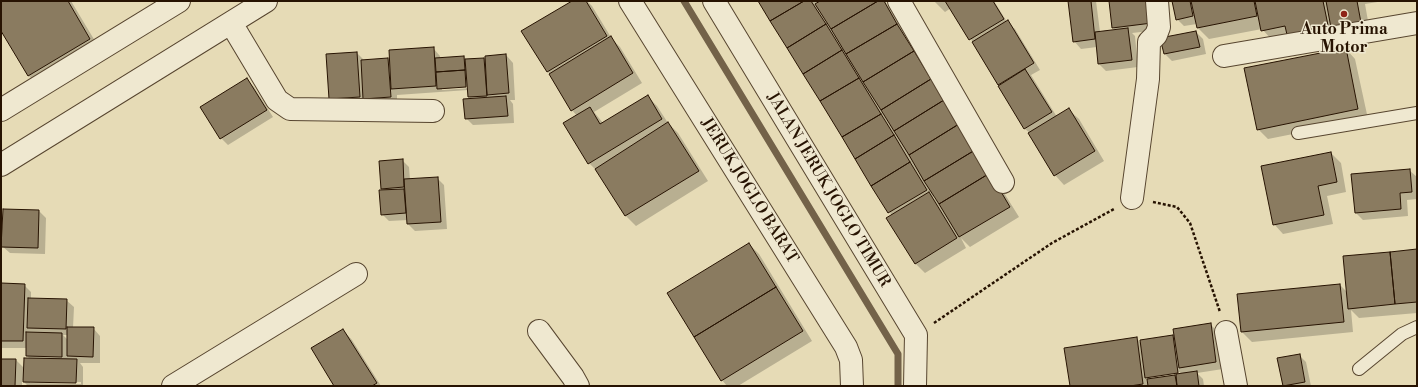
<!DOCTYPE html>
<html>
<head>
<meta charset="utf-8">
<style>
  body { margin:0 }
  #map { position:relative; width:1418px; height:387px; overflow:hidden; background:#e6dbb6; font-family:"Libre Bodoni",serif }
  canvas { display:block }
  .frame { position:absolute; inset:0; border:2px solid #271302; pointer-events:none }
</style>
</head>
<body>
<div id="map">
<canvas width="1418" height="387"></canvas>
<div class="frame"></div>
</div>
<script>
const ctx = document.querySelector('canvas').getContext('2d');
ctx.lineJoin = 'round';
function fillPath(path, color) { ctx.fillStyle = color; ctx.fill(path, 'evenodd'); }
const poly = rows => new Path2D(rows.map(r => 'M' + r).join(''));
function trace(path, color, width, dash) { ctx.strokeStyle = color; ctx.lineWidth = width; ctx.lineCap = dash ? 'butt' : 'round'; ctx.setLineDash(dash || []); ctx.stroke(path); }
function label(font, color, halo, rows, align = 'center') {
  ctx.font = font + ' "Libre Bodoni",serif'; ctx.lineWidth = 3; ctx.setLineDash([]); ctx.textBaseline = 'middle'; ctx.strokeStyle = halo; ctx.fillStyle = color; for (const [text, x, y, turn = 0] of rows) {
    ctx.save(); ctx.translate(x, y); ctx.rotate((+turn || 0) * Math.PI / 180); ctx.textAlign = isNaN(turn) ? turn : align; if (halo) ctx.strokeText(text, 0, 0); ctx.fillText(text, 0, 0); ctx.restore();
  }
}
const shadow = poly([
  [1,1,71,1,101,51,40,87,29,76,1,29],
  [574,1,587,1,592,6,612,39,620,47,642,83,594,112,603,123,647,96,657,106,668,123,678,133,708,181,636,226,626,216,598,172,589,163,577,116,572,110,523,32],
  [759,1,885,1,1019,217,970,247,961,238,966,248,925,273,915,263,892,216],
  [935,196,938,202,933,197],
  [934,1,994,1,1007,22,1015,29,1040,70,1031,75,1057,117,1069,110,1079,119,1104,161,1064,185,1055,175,1030,133,1025,129,999,86,1000,85,951,8,945,12],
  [1069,1,1096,1,1100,32,1116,30,1113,28,1110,1,1159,30,1132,33,1135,36,1138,67,1106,71,1099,64,1097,47,1081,49,1074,41],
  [1173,1,1384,1,1365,4,1371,38,1272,40,1262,29,1209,39,1197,27,1197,24,1184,26,1177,19],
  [1196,32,1203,39,1206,54,1172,61,1165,54],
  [433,48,440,56,440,58,464,57,467,60,486,59,506,55,513,63,515,100,510,100,513,104,514,123,473,125,466,118,471,99,469,97,468,90,397,95,397,104,330,99,357,53,364,60,390,59],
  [471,86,471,88,442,90,442,88],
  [1346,49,1355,59,1368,119,1268,139,1258,129],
  [247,80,254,87,273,117,228,145,221,138],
  [1331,153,1341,163,1346,192,1327,196,1333,224,1283,234,1274,224],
  [402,160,409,167,410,180,437,178,444,185,447,229,415,231,408,224,408,220,389,221,382,214,385,191,382,188],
  [1409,170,1417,177,1417,199,1407,200,1408,216,1363,220,1356,213],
  [39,211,46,218,45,254,10,253,2,246],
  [749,244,759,254,812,341,738,386,727,386,722,380],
  [1417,250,1417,313,1359,318,1351,310,1353,332,1252,342,1242,332,1340,285,1348,293],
  [1,284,24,285,31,292,31,299,66,300,74,307,73,328,93,328,100,336,100,363,80,363,83,367,83,386,28,386,22,380,22,386,1,386,1,360,16,360,25,369,30,359,27,356,27,348,1,348],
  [63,335,68,335,68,340],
  [30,381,81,382,81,384,30,383],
  [1210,324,1217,331,1223,369,1197,373,1203,379,1204,386,1071,386,1136,338,1141,343,1172,336,1176,339],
  [1180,372,1181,374,1150,378,1150,376],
  [343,330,352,340,381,386,335,386],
  [1299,355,1306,362,1311,386,1285,386]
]);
const stream = poly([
  [684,1,898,354,898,386]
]);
const building = poly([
  [1,1,68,1,90,39,28,76,1,31,1,1],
  [572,1,586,1,607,36,547,72,521,31,572,1],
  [758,1,804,1,770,21,758,1],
  [804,1,811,1,826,24,787,48,770,21,804,1],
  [820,1,878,1,831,29,815,4,820,1],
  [878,1,884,1,897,24,846,54,831,29,878,1],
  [945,1,993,1,1004,19,969,40,945,1],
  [1068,1,1091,1,1095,39,1073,42,1068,1],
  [1109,1,1150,1,1152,23,1112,28,1109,1],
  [1172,1,1190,1,1193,16,1176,20,1172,1],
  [1191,1,1254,1,1257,16,1197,28,1191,1],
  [1255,1,1323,1,1329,30,1288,39,1285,26,1261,31,1255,1],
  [1326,1,1357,1,1362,28,1332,33,1326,1],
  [1008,20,1034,63,998,85,972,42,1008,20],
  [826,24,842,50,803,74,787,48,826,24],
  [897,24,914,51,863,82,846,54,897,24],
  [1128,28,1132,60,1098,64,1095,32,1128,28],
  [1196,31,1200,47,1164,54,1160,38,1196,31],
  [611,36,633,73,571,111,549,74,611,36],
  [434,47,436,86,391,89,389,50,434,47],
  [1346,48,1358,109,1257,130,1244,68,1346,48],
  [842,50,859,78,820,101,803,74,842,50],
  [914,51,931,79,881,110,863,82,914,51],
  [357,52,360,97,329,99,326,54,357,52],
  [506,54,509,93,487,95,485,56,506,54],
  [464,56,465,70,436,72,435,58,464,56],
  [388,58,391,97,363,99,361,60,388,58],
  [484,58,487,96,468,97,465,59,484,58],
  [1025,69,1052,112,1024,129,998,86,1025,69],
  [465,70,466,87,437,89,436,72,465,70],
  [247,78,267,110,220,139,200,107,247,78],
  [859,78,881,114,842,137,820,101,859,78],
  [931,79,944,100,894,131,881,110,931,79],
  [648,95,662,119,588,164,563,123,590,107,600,124,648,95],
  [506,96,508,116,465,119,463,99,506,96],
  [944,100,959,124,909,155,894,131,944,100],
  [1069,108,1095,151,1054,176,1028,133,1069,108],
  [881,114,894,135,855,159,842,137,881,114],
  [668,122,699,171,625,216,595,169,668,122],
  [959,124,975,150,924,181,909,155,959,124],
  [894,135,910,162,871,186,855,159,894,135],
  [975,150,990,173,939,204,924,181,975,150],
  [1331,152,1337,182,1318,186,1324,215,1273,225,1261,166,1331,152],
  [403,159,404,187,381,189,379,161,403,159],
  [910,162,927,190,888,213,871,186,910,162],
  [1410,169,1412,192,1400,193,1401,209,1355,213,1351,174,1410,169],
  [990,173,1010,207,959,237,939,204,990,173],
  [438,177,441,222,407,224,404,179,438,177],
  [404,189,406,213,381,215,379,190,404,189],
  [929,192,957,238,915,264,886,218,929,192],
  [3,209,39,210,38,248,1,247,3,209],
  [749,243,776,287,694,337,667,293,749,243],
  [1417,249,1417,302,1395,304,1390,252,1417,249],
  [1390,252,1395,304,1348,309,1343,256,1390,252],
  [1,283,25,284,23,341,1,341,1,283],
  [1340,284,1344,322,1241,332,1237,294,1340,284],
  [776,287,803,331,721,381,694,337,776,287],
  [28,298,67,299,66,329,27,328,28,298],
  [1211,323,1216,362,1179,368,1173,329,1211,323],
  [67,327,94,327,93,357,67,356,67,327],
  [343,329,377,383,372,386,334,386,311,348,343,329],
  [26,332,62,333,62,357,26,356,26,332],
  [1173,335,1178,373,1145,378,1140,340,1173,335],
  [1137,337,1143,384,1130,386,1070,386,1064,348,1137,337],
  [1300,354,1305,382,1283,386,1277,358,1300,354],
  [24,358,77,359,76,383,23,382,24,358],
  [1,359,16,359,15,386,1,386,1,359],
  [1197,371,1199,386,1177,386,1176,374,1197,371],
  [1175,375,1177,386,1148,386,1147,379,1175,375]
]);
const path = poly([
  [1153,202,1177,207,1190,223,1220,312],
  [934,323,1052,243,1114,209]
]);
const service = poly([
  [1298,133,1417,113],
  [1359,369,1402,334,1417,327]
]);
const minor = poly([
  [630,1,846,347,851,360,852,386],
  [714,1,916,335,915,386],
  [899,1,1003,182],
  [231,23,277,100,290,109,433,111],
  [1224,56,1417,23],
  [1,110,179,1],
  [1,165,266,1],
  [1132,198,1148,79,1149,42,1156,35,1159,27,1157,1],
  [539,331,573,377,578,386],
  [1226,332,1236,386],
  [173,386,356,274]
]);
const markers = [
  [1344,14,4,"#8f2418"]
];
const poiNames = [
  ["Auto Prima",1344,30],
  ["Motor",1344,48]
];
const streetNames = [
  ["JALAN JERUK JOGLO TIMUR",828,190,59],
  ["JERUK JOGLO BARAT",749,191,58]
];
fillPath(shadow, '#0003');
trace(stream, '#736249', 7);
fillPath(building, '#8a7b60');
trace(building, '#271302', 1);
trace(service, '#57452f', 14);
trace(minor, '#57452f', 24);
trace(path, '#271302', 2.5, [3, 2]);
trace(service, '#efe8d0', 12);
trace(minor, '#efe8d0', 22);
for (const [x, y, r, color] of markers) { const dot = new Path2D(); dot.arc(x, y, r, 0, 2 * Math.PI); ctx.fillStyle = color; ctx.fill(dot); trace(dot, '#efe8d0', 1.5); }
label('bold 16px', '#271302', '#efe8d0', poiNames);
label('16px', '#271302', '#efe8d0', streetNames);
</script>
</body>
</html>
